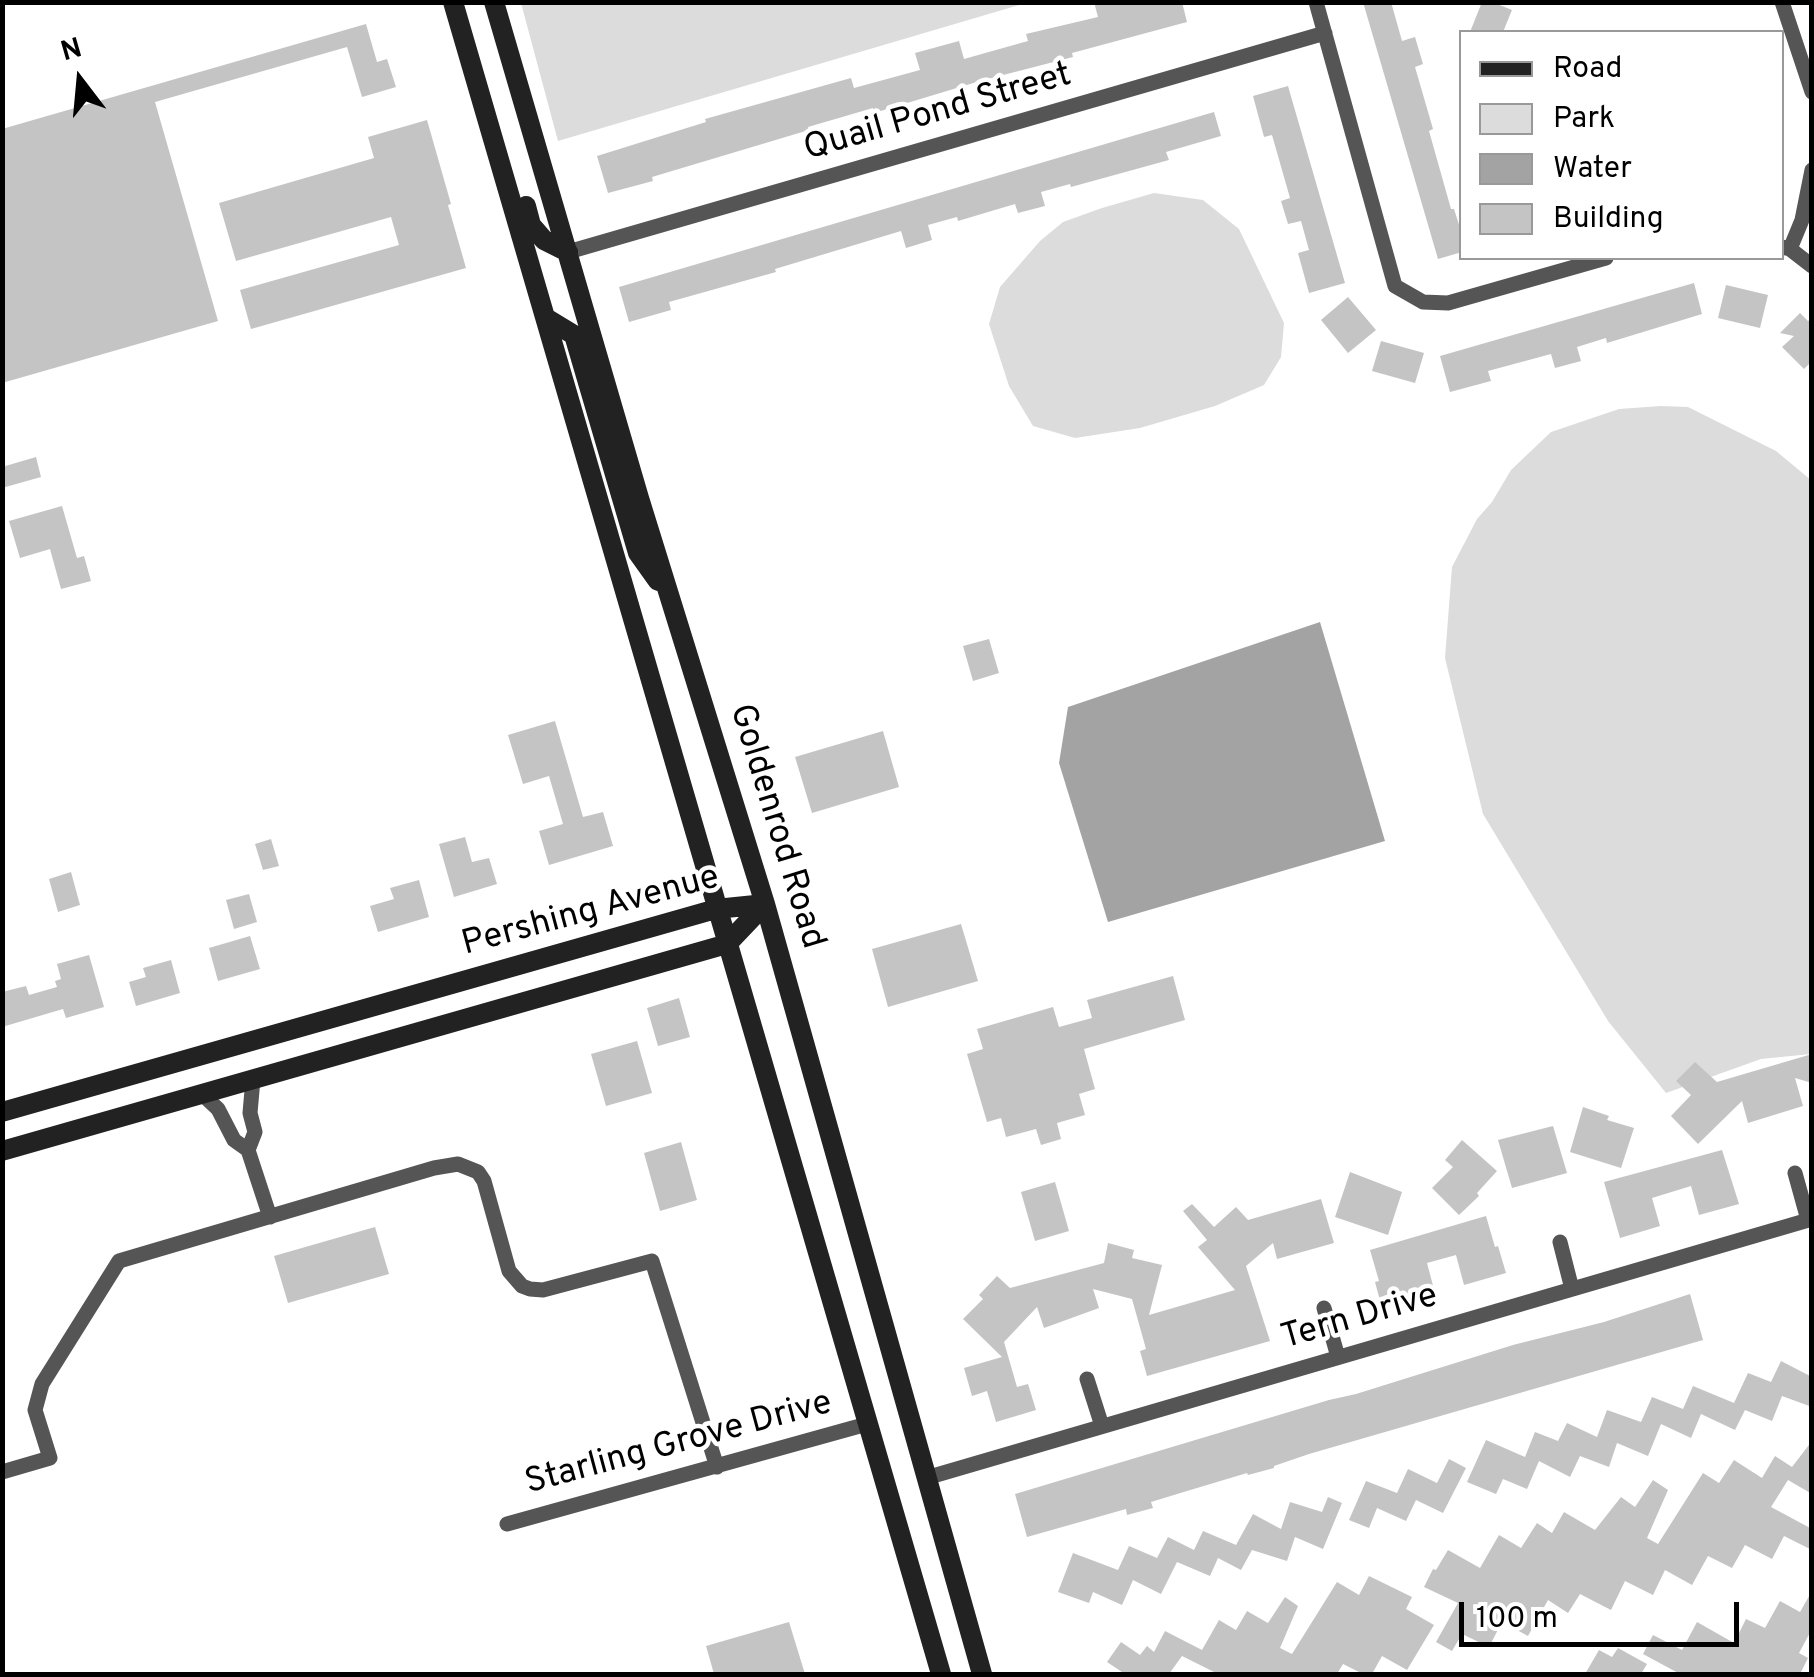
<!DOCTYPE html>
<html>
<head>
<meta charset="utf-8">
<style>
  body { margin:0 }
  #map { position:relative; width:1814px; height:1677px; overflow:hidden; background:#fff; font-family:Overpass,sans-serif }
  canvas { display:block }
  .frame { position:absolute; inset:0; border:5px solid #000; pointer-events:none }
  .legend { position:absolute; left:1459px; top:30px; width:325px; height:230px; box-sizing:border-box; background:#fff; border:2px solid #999; margin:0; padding:12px 18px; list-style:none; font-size:30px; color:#000 }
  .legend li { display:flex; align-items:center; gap:20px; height:50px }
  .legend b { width:50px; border:2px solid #999 }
  .north { position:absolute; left:30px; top:30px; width:100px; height:100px; -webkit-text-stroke:8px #fff; paint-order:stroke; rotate:344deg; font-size:28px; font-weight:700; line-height:40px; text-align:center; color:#000 }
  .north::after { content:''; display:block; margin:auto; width:35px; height:45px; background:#000; clip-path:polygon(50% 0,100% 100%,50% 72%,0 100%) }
  .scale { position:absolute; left:1459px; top:1602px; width:280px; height:45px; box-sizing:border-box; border:5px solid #000; border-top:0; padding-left:12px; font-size:30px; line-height:35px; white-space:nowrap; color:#000; -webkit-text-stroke:8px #fff; paint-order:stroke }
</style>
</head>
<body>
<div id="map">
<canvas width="1814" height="1677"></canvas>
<div class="frame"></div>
<ul class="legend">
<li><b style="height:12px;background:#222"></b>Road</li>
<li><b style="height:28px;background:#dcdcdc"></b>Park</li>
<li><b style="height:28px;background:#a3a3a3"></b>Water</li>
<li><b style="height:28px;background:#c4c4c4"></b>Building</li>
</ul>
<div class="north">N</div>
<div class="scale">100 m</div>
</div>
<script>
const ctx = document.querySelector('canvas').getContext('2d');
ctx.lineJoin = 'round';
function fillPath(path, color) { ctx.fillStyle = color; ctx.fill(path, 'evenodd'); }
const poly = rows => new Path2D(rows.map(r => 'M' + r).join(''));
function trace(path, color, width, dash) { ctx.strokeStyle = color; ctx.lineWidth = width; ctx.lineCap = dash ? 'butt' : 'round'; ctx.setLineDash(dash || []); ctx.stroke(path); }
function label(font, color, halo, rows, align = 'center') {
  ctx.font = font + ' Overpass,sans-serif'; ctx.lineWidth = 9; ctx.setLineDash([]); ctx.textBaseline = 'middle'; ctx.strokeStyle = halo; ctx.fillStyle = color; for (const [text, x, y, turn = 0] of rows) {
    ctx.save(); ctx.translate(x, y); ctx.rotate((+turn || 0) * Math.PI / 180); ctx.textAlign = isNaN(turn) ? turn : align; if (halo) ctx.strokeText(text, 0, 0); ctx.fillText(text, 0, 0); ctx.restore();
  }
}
const green = poly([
  [521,3,521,2,1026,3,558,141],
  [1154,193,1203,200,1239,229,1284,323,1281,357,1264,385,1215,406,1140,428,1075,438,1033,426,1009,386,989,324,1000,287,1040,241,1063,222,1102,208],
  [1661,406,1688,407,1776,451,1811,480,1811,1054,1761,1059,1666,1093,1608,1021,1483,814,1445,658,1452,567,1477,519,1492,502,1511,470,1551,432,1619,409]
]);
const water = poly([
  [1320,622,1385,841,1108,922,1059,763,1068,707]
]);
const building = poly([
  [1094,2,1182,2,1187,22,1072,53,1073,57,980,81,874,113,873,108,808,127,809,130,652,177,653,181,608,193,597,156,706,122,705,119,851,78,854,88,920,70,915,53,959,41,964,59,1028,41,1026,34,1098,17],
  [1363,2,1391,2,1402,41,1415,37,1423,64,1415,67,1433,129,1429,131,1451,209,1454,209,1462,234,1462,252,1438,259],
  [1482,2,1492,2,1512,10,1503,32,1470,32],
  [366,24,377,62,387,59,396,87,362,97,347,47,155,102,218,321,2,383,2,129],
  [1288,86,1345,283,1309,293,1298,253,1309,250,1301,221,1288,224,1281,201,1290,198,1272,135,1264,137,1253,96],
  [1214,112,1221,136,1166,152,1169,160,1071,187,1070,184,1041,192,1045,206,1018,213,1015,204,958,221,957,217,928,225,932,240,906,248,901,231,775,269,776,272,669,302,671,310,629,322,619,287],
  [427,120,451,204,448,205,466,268,251,329,240,290,399,245,391,217,236,261,219,203,374,158,368,137],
  [1694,283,1702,314,1607,343,1606,338,1577,347,1581,361,1555,368,1551,354,1488,371,1491,381,1450,392,1440,356],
  [1726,285,1768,295,1760,328,1718,318],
  [1348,297,1376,330,1348,353,1321,320],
  [1800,313,1808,321,1812,318,1812,361,1804,369,1782,347,1794,336,1780,333],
  [1381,341,1424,353,1415,383,1372,371],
  [36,457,41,477,2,488,2,467],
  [62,506,77,558,84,556,91,581,61,589,50,549,20,558,9,521],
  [989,639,999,673,973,681,963,646],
  [555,721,583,817,603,812,613,846,549,865,539,831,563,824,549,776,523,784,508,735],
  [883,731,899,787,812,813,795,757],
  [465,837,472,862,489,858,497,884,454,897,439,844],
  [271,839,279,866,263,870,255,844],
  [71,872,80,905,58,912,49,879],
  [419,880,429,917,378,932,370,906,394,899,390,888],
  [249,894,257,922,234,929,226,900],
  [961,924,978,981,888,1007,872,949],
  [250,936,260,969,218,981,209,948],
  [89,955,104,1007,66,1018,63,1009,2,1027,2,992,26,986,29,995,57,987,55,981,61,979,57,964],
  [171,960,180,993,136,1006,129,982,146,977,143,968],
  [1173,976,1185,1020,1084,1049,1095,1089,1079,1094,1085,1115,1057,1123,1061,1139,1041,1145,1036,1129,1006,1137,1001,1118,987,1122,967,1054,983,1049,977,1029,1053,1007,1059,1027,1092,1018,1087,1000],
  [679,998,690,1037,658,1046,647,1008],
  [637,1041,652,1093,606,1106,591,1054],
  [1812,1054,1812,1083,1795,1078,1803,1106,1748,1123,1742,1101,1698,1144,1671,1116,1691,1095,1676,1081,1695,1062,1717,1082],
  [1583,1107,1609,1116,1607,1120,1634,1128,1621,1168,1570,1152],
  [1553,1126,1567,1173,1512,1188,1498,1140],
  [1462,1140,1497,1171,1477,1193,1479,1196,1459,1215,1432,1188,1453,1167,1445,1160],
  [681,1142,697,1200,660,1211,644,1153],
  [1722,1150,1739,1204,1699,1215,1691,1186,1652,1198,1660,1226,1620,1238,1604,1182],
  [1350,1172,1402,1192,1388,1235,1335,1217],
  [1055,1182,1069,1231,1035,1241,1021,1192],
  [1321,1199,1334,1243,1277,1259,1273,1243,1246,1266,1270,1341,1147,1376,1140,1351,1146,1349,1132,1299,1093,1289,1099,1308,1044,1328,1037,1307,1004,1342,1017,1387,1028,1384,1036,1410,996,1422,987,1391,972,1396,964,1368,1002,1357,963,1319,983,1299,979,1295,997,1276,1010,1288,1104,1263,1108,1243,1134,1250,1132,1258,1162,1265,1149,1315,1235,1290,1198,1247,1207,1240,1183,1211,1192,1204,1214,1227,1236,1207,1248,1220],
  [1486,1216,1495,1247,1498,1246,1506,1273,1464,1285,1456,1255,1427,1263,1435,1293,1382,1308,1375,1282,1379,1281,1370,1250],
  [375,1227,389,1274,288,1303,274,1256],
  [1690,1294,1703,1340,1309,1454,1274,1466,1274,1468,1248,1475,1247,1473,1187,1491,1151,1502,1153,1508,1127,1515,1126,1509,1027,1537,1015,1494,1329,1400,1356,1394,1513,1345,1604,1322],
  [1781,1361,1812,1377,1812,1407,1782,1396,1772,1421,1745,1410,1735,1430,1701,1414,1691,1438,1661,1424,1648,1456,1617,1443,1609,1467,1580,1456,1570,1477,1539,1461,1527,1489,1503,1479,1496,1494,1467,1482,1486,1440,1525,1457,1535,1432,1558,1441,1567,1423,1597,1437,1607,1410,1641,1422,1652,1397,1683,1409,1693,1386,1734,1403,1748,1373,1771,1382],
  [1812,1441,1812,1494,1788,1480,1771,1507,1812,1529,1812,1550,1784,1536,1772,1559,1745,1545,1732,1568,1708,1556,1692,1585,1665,1570,1653,1595,1625,1581,1611,1610,1580,1594,1568,1613,1548,1600,1528,1636,1502,1622,1489,1647,1462,1634,1452,1651,1436,1642,1458,1603,1424,1587,1433,1569,1436,1570,1448,1550,1480,1568,1499,1535,1521,1548,1537,1523,1552,1533,1564,1512,1595,1530,1621,1497,1635,1507,1653,1480,1668,1490,1647,1538,1658,1544,1703,1473,1719,1483,1734,1460,1762,1478,1775,1456,1792,1467],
  [1449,1459,1466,1468,1443,1513,1416,1500,1406,1521,1377,1508,1369,1528,1349,1520,1366,1481,1397,1493,1408,1469,1437,1483],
  [1328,1497,1342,1503,1323,1549,1295,1537,1287,1561,1252,1550,1241,1570,1218,1558,1210,1576,1177,1562,1161,1594,1133,1580,1122,1605,1093,1592,1089,1603,1058,1592,1073,1553,1118,1570,1129,1546,1157,1558,1168,1537,1194,1550,1203,1531,1236,1545,1253,1514,1281,1529,1290,1502,1322,1512],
  [1369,1576,1412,1597,1406,1609,1434,1625,1407,1670,1382,1656,1372,1674,1363,1674,1343,1664,1337,1674,1218,1674,1182,1656,1169,1674,1125,1674,1107,1662,1121,1642,1140,1655,1147,1646,1154,1652,1165,1631,1202,1650,1219,1620,1236,1630,1247,1611,1268,1623,1285,1597,1298,1606,1280,1648,1292,1654,1337,1582,1359,1595],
  [1812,1591,1812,1629,1799,1653,1808,1658,1800,1674,1680,1674,1643,1654,1653,1635,1682,1650,1697,1622,1734,1643,1746,1619,1765,1628,1780,1601,1800,1612],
  [789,1622,805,1674,714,1674,706,1646],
  [1618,1648,1647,1664,1641,1674,1585,1674,1599,1650,1612,1657]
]);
const street = poly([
  [1316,2,1395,286,1423,302,1448,303,1606,258],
  [1782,2,1812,92],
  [1782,247,1790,249,1812,266],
  [1790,249,1802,220,1812,170],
  [568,252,1325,33],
  [202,1094,218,1109,234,1140,248,1150,255,1132,250,1113,253,1079],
  [248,1150,270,1217],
  [1795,1173,1808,1220],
  [1560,1242,1572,1289],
  [1324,1308,1338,1357],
  [1087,1379,1102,1426],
  [2,1472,50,1458,35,1410,42,1384,119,1261,434,1168,458,1164,478,1172,484,1181,509,1271,522,1286,530,1289,543,1290,652,1261,717,1467],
  [926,1478,1812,1219],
  [507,1524,867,1424]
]);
const secondary = poly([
  [453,2,941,1674],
  [494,2,639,498,765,904,982,1674],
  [526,206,531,225,544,240,568,252],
  [546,318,574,335,638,553,658,581],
  [2,1112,716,909,765,904],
  [2,1151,727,944,765,904]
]);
const streetNames = [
  ["Quail Pond Street",938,114,-16],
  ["Goldenrod Road",775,827,73],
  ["Pershing Avenue",591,913,-15],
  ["Tern Drive",1360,1319,-16],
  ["Starling Grove Drive",679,1445,-15]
];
fillPath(green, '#dcdcdc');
fillPath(water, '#a3a3a3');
fillPath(building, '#c4c4c4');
trace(street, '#555', 15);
trace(secondary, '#222', 20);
label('35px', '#000', '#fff', streetNames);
</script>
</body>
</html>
